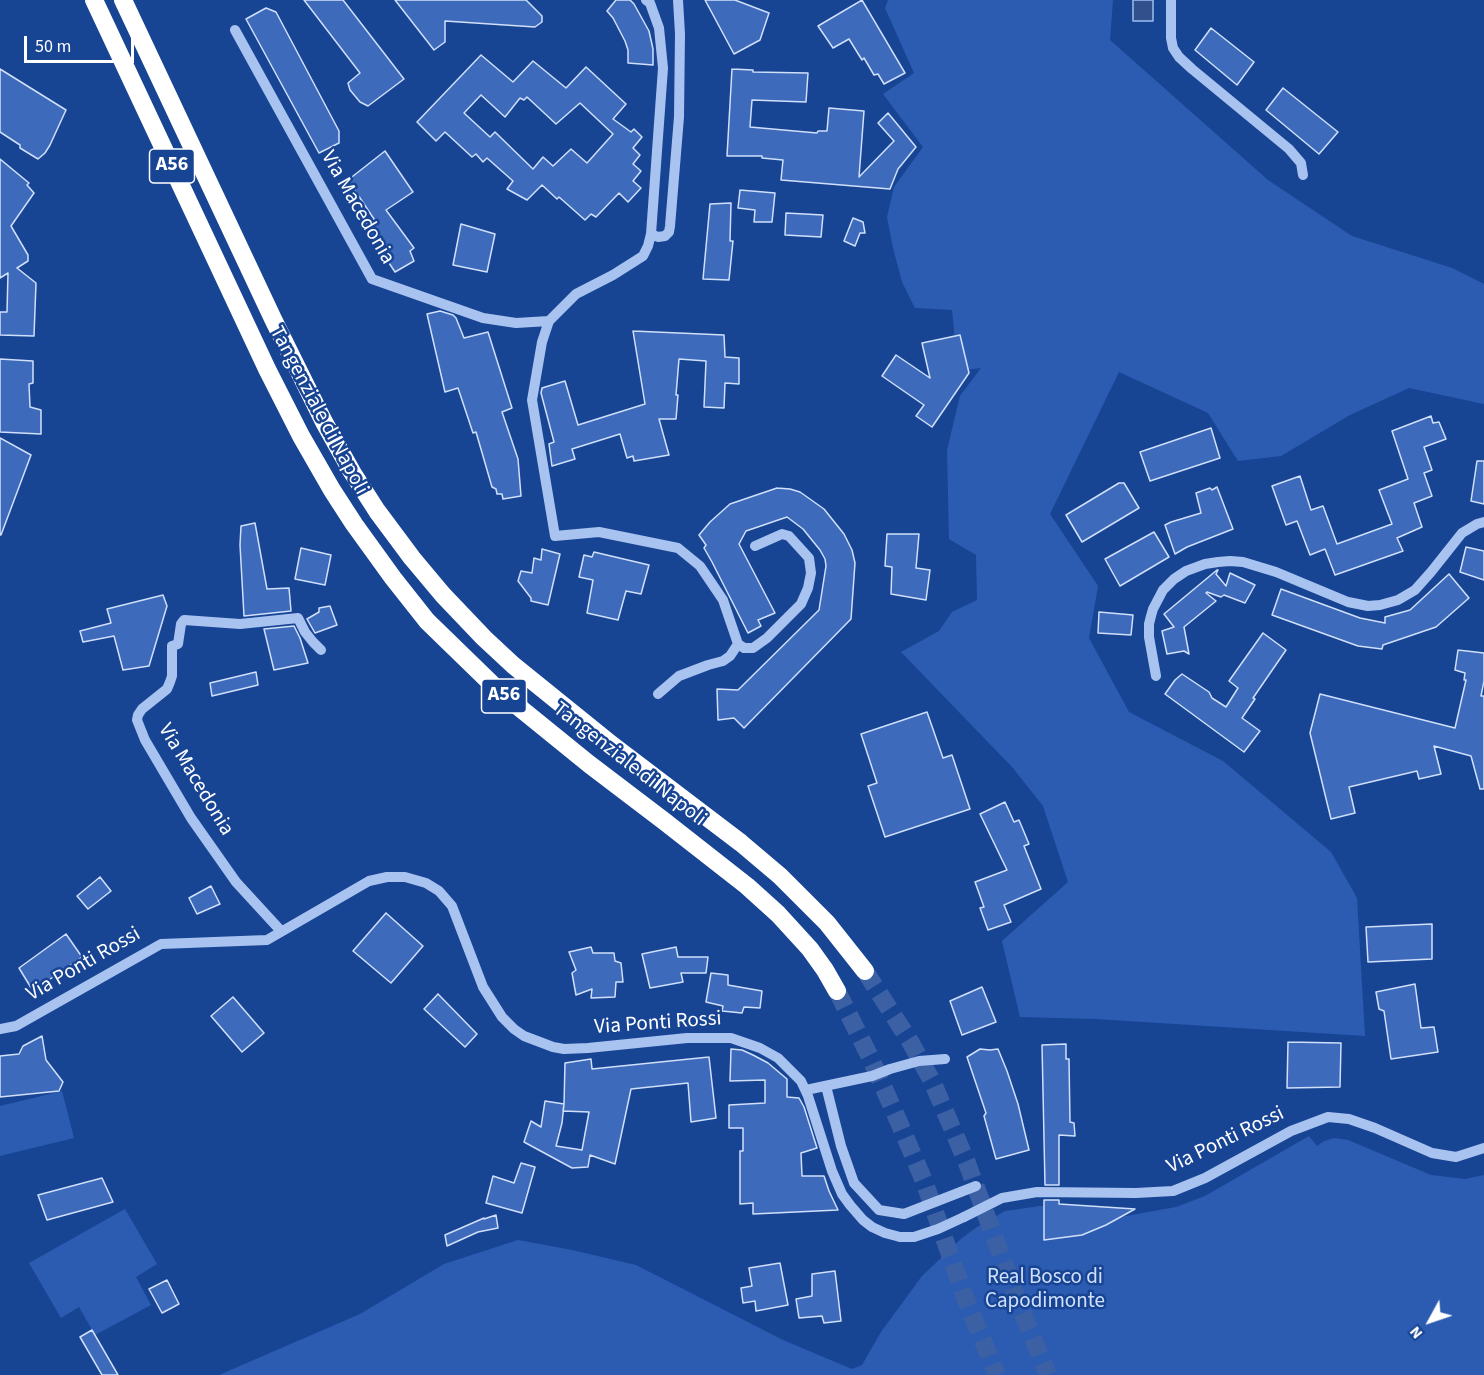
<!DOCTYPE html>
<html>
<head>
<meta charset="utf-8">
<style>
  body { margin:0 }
  #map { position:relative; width:1484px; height:1375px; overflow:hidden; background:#184494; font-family:"Source Sans 3",sans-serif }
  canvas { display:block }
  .north { position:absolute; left:1400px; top:1291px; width:60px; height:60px; -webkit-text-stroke:4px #184494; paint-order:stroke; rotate:230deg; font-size:16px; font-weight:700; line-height:24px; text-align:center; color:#fff }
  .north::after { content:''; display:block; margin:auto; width:21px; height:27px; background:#fff; clip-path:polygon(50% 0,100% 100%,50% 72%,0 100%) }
  .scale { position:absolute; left:24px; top:36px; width:110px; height:27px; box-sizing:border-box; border:3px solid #fff; border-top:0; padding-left:8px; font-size:18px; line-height:21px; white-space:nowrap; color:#fff; -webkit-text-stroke:4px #184494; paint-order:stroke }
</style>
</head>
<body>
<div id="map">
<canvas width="1484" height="1375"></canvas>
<div class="north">N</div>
<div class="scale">50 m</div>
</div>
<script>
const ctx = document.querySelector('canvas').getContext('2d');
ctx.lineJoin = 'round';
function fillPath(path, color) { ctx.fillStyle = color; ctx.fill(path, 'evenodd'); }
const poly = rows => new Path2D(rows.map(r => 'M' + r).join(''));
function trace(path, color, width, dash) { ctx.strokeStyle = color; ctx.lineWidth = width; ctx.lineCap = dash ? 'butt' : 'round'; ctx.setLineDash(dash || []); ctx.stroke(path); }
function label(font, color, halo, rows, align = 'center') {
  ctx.font = font + ' "Source Sans 3",sans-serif'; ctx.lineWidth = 5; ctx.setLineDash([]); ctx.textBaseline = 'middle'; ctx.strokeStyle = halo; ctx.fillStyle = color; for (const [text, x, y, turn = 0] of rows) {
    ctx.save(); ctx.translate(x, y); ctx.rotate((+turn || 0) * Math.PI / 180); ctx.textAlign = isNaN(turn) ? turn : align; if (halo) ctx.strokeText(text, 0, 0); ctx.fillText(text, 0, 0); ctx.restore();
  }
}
const green = poly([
  [888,0,1113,0,1110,40,1268,180,1352,236,1452,268,1484,284,1484,404,1409,388,1350,415,1281,456,1238,461,1208,413,1119,372,1050,514,1098,586,1089,638,1129,712,1223,761,1331,852,1357,898,1365,1036,1096,1019,1020,1017,1002,941,1068,882,1043,806,1012,767,901,652,939,631,952,612,977,600,976,555,949,539,947,450,960,396,981,368,958,371,952,310,915,308,902,282,893,248,887,217,894,187,923,147,883,94,914,73,885,8],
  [62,1091,74,1138,0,1156,0,1106],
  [1309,1136,1317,1146,1324,1141,1334,1138,1348,1140,1431,1175,1465,1179,1484,1175,1484,1375,219,1375,360,1314,444,1264,518,1240,572,1250,636,1265,783,1340,852,1369,862,1365,881,1332,922,1276,962,1238,977,1227,1005,1211,1040,1206,1123,1208,1121,1217,1176,1207,1205,1196],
  [125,1209,157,1264,136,1277,151,1305,95,1335,79,1307,61,1318,29,1263]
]);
const water = poly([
  [1133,0,1153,0,1153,21,1133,21,1133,0]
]);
const building = poly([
  [304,0,343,0,404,79,368,106,360,102,350,90,348,83,360,73,304,0],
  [395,0,526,0,542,16,542,22,535,27,445,21,445,42,434,50,395,0],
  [616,0,630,0,634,4,649,31,653,49,653,65,628,63,628,50,625,41,613,18,607,11,616,0],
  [705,0,735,0,769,13,760,40,734,54,705,0],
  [862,0,905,73,884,84,878,74,874,75,864,58,862,60,849,39,833,48,818,26,862,0],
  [266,8,276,12,339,131,339,143,319,153,246,19,266,8],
  [1211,28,1254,62,1237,85,1195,50,1211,28],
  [481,55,513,82,533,61,566,88,586,67,626,104,613,119,631,132,634,129,642,137,633,148,640,155,633,164,641,171,633,181,641,188,628,202,619,193,596,217,591,214,585,220,559,197,557,199,542,185,527,200,507,189,513,181,487,158,483,162,476,154,472,157,445,132,436,141,417,122,481,55],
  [481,95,505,117,520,98,524,100,527,97,556,124,580,103,613,134,587,163,571,149,553,166,543,157,533,169,495,132,490,137,464,113,481,95],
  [0,69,66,110,50,145,45,153,38,159,20,148,20,145,0,132,0,69],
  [732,69,753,70,753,72,808,73,806,102,752,100,750,127,817,133,818,131,827,131,829,108,864,111,859,177,894,141,878,123,888,113,916,147,898,169,890,189,781,180,783,160,762,158,762,156,727,156,732,69],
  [1283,88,1338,132,1319,154,1266,110,1283,88],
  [385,151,413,192,386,210,414,248,410,251,414,261,395,272,364,225,374,219,348,180,385,151],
  [0,159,29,183,27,185,34,193,11,226,28,255,28,261,17,268,36,283,34,336,0,335,0,312,7,312,8,273,0,278,0,159],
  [740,190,775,193,772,222,754,222,755,210,738,208,740,190],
  [731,203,730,241,733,241,729,280,703,279,710,204,731,203],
  [786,213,823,215,821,237,785,235,786,213],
  [853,218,863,222,865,233,860,233,855,246,844,241,853,218],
  [461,224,495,234,487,272,453,265,461,224],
  [440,311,453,315,456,318,464,338,488,332,512,408,502,412,518,459,521,496,503,499,502,494,497,494,496,489,492,487,476,432,473,433,458,388,445,392,427,314,440,311],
  [633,331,724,335,725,357,739,358,739,384,725,383,724,408,704,407,706,361,679,359,676,395,678,395,676,419,659,419,669,455,634,461,633,456,627,458,620,434,572,449,575,459,552,466,549,444,554,442,541,393,542,388,565,381,578,425,645,404,633,331],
  [960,335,969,373,932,427,916,416,924,405,882,376,896,355,930,378,922,343,960,335],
  [0,359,33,361,33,383,29,384,30,407,41,410,41,434,0,432,0,359],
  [1431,416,1433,423,1439,422,1446,439,1424,447,1432,470,1424,473,1432,496,1414,503,1422,527,1397,538,1403,551,1335,575,1325,549,1310,555,1297,521,1286,525,1272,486,1300,476,1311,510,1323,506,1337,544,1392,524,1379,490,1408,479,1392,431,1431,416],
  [1211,428,1220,458,1150,481,1140,452,1211,428],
  [0,438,31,455,1,535,0,535,0,438],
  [1477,461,1484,461,1484,504,1471,501,1477,461],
  [1119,483,1124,483,1139,508,1082,542,1066,515,1119,483],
  [1217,487,1233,529,1187,547,1175,554,1165,525,1171,522,1201,513,1196,493,1210,488,1212,490,1217,487],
  [777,488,790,489,800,492,824,509,844,534,852,550,855,563,851,619,744,728,734,718,718,720,717,689,738,690,819,610,826,566,825,559,820,550,803,529,787,517,746,531,739,544,775,613,758,620,761,626,748,633,712,562,704,548,706,545,699,535,710,522,730,504,777,488],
  [255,523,267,589,289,588,291,611,244,616,240,545,241,526,255,523],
  [1154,532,1169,557,1120,586,1105,559,1154,532],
  [887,534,919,534,916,568,930,570,926,600,891,594,892,567,885,566,887,534],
  [1466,547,1484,551,1484,580,1460,572,1466,547],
  [301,548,331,555,325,585,295,579,301,548],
  [542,549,560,554,548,605,531,601,531,598,518,581,521,571,532,573,534,558,541,560,542,549],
  [594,552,649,565,641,594,626,591,618,620,587,613,593,580,579,577,584,555,592,557,594,552],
  [1217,570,1218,570,1216,574,1226,586,1230,573,1255,585,1245,603,1224,595,1221,597,1207,592,1206,593,1216,601,1184,627,1189,654,1184,651,1167,654,1162,631,1174,627,1164,614,1217,570],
  [1449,574,1469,598,1436,627,1383,645,1382,649,1358,646,1272,615,1281,589,1360,618,1385,623,1385,617,1410,610,1449,574],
  [163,595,167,606,149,666,123,670,114,636,83,642,80,631,111,623,107,609,163,595],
  [330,606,337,625,315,633,307,619,319,612,319,608,330,606],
  [1099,612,1133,615,1131,635,1098,633,1099,612],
  [294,626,300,638,308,663,274,670,264,629,294,626],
  [1263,633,1286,650,1253,698,1255,699,1242,718,1260,731,1244,752,1165,694,1175,680,1182,674,1209,692,1212,698,1226,707,1238,688,1229,681,1263,633],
  [1458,650,1484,653,1484,681,1481,696,1484,696,1484,789,1480,789,1471,756,1434,746,1441,774,1419,779,1417,771,1349,787,1355,813,1331,819,1310,733,1320,694,1455,728,1466,680,1464,680,1465,673,1455,670,1458,650],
  [256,672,258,685,212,696,210,683,256,672],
  [927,712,943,758,952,755,970,809,885,837,868,786,877,783,861,734,927,712],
  [1005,802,1014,822,1019,820,1029,844,1024,846,1041,889,1004,905,1011,922,988,930,980,908,984,907,975,882,1007,870,980,814,1005,802],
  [100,877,111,891,88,909,77,896,100,877],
  [211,886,220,904,197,914,189,898,211,886],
  [386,913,423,946,391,983,353,951,386,913],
  [1432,924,1432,959,1368,962,1366,927,1432,924],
  [66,934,82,957,33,991,19,968,66,934],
  [591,947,593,953,614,953,615,961,621,963,623,982,616,982,615,997,591,998,592,989,576,995,572,973,576,970,569,952,591,947],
  [676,947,678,957,708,957,706,973,681,973,683,982,650,988,642,954,676,947],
  [711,973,728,975,728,985,762,991,760,1008,744,1007,742,1013,722,1011,723,1006,706,1002,711,973],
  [1415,984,1421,1028,1434,1027,1438,1052,1391,1059,1384,1011,1379,1009,1376,992,1415,984],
  [982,987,996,1022,962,1035,950,1001,982,987],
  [438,994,477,1034,465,1047,424,1009,438,994],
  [233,997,264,1033,242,1052,211,1016,233,997],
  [42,1036,46,1060,63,1082,59,1091,0,1097,0,1056,19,1054,23,1046,42,1036],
  [1288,1042,1341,1043,1340,1087,1287,1088,1288,1042],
  [1066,1044,1066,1059,1069,1059,1070,1122,1074,1123,1075,1136,1059,1135,1059,1185,1045,1185,1042,1045,1066,1044],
  [731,1049,742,1050,753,1055,768,1063,787,1079,787,1097,799,1098,804,1107,817,1148,801,1153,802,1176,824,1176,829,1191,838,1210,753,1214,753,1203,740,1204,740,1151,743,1151,743,1128,729,1128,729,1105,765,1103,765,1080,730,1081,731,1049],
  [980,1049,990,1050,998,1049,1007,1071,1018,1104,1029,1150,996,1159,984,1116,986,1113,967,1057,980,1049],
  [709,1057,716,1118,691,1122,688,1083,631,1089,615,1164,590,1155,588,1167,572,1168,524,1142,531,1121,541,1127,545,1101,564,1104,565,1063,591,1059,592,1069,709,1057],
  [564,1104,563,1111,589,1112,582,1150,556,1146,562,1123,564,1104],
  [521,1163,535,1167,522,1213,486,1203,493,1176,514,1183,521,1163],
  [102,1178,113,1202,47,1220,38,1195,102,1178],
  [1044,1200,1059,1200,1059,1204,1135,1209,1106,1225,1082,1235,1044,1240,1044,1200],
  [496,1215,498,1228,478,1232,447,1246,445,1235,484,1218,484,1219,496,1215],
  [780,1263,788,1305,756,1311,755,1301,743,1303,741,1288,752,1286,749,1268,780,1263],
  [835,1271,841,1321,824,1323,822,1316,799,1318,796,1299,812,1296,812,1274,835,1271],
  [167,1280,179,1304,162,1313,149,1289,167,1280],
  [92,1330,118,1375,102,1375,80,1337,92,1330]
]);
const highwayTunnel = poly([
  [865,971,911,1043,932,1081,967,1163,1019,1304,1048,1375],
  [837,991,871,1059,901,1127,924,1181,966,1300,997,1375]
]);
const minor = poly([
  [646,0,650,3,659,28,663,68,651,234,648,246,643,256,613,275,576,294,549,321,542,342,532,400,555,536,599,532,678,548,700,566,723,600,738,644,744,648,753,648,767,638,801,604,808,588,811,573,809,558,789,536,782,534,755,546],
  [1171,0,1171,38,1173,48,1179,57,1192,69,1289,149,1301,163,1303,175],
  [235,30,372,279,483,318,516,323,549,321],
  [651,234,658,237,665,236,669,232,670,226,679,117,680,34,678,0],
  [1156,676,1149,637,1149,624,1151,616,1153,609,1163,590,1174,579,1186,571,1205,564,1218,562,1230,561,1243,562,1276,572,1348,602,1368,606,1380,605,1398,600,1415,590,1431,572,1462,533,1477,524,1484,522],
  [658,694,679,676,708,665,723,661,730,656,738,644],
  [281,931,236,882,191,818,145,740,137,720,138,715,142,709,167,689,170,682,172,676,172,646,178,644,181,624,184,620,240,624,298,618,305,632,313,642,321,650],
  [0,1029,16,1026,161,944,267,940,369,881,387,877,405,877,426,883,439,891,452,906,483,987,502,1017,514,1029,524,1036,553,1047,564,1049,588,1048,687,1038,731,1038,760,1048,778,1058,801,1081,808,1096,832,1171,842,1194,850,1205,863,1220,872,1227,885,1233,900,1237],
  [826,1086,841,1146,854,1183,879,1210,904,1214,976,1186],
  [806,1090,872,1076,890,1069,919,1061,945,1059],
  [964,1217,1002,1198,1037,1192,1136,1193,1173,1191,1205,1178,1291,1131,1328,1117,1349,1119,1375,1128,1432,1153,1456,1157,1484,1148]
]);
const highway = poly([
  [94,0,267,369,301,436,332,490,354,524,393,578,427,621,499,691,589,764,664,821,747,886,778,914,810,949,825,970,837,991],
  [123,0,273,319,324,422,352,472,377,511,412,558,443,595,484,638,513,665,612,745,741,843,780,876,827,923,865,971]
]);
const minorBridge = poly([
  [900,1237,914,1237,938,1229,964,1217]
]);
const shields = [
  [172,166,45],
  [504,696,45]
];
const shieldNames = [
  ["A56",172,166],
  ["A56",504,696]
];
const streetNames = [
  ["Via Macedonia",357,208,60],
  ["Tangenziale di Napoli",318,411,62],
  ["Tangenziale di Napoli",629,765,38],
  ["Via Macedonia",195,780,59],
  ["Via Ponti Rossi",84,965,-30],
  ["Via Ponti Rossi",658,1024,-4],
  ["Via Ponti Rossi",1226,1141,-26]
];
const parkNames = [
  ["Real Bosco di",1045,1278],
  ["Capodimonte",1045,1302]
];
fillPath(green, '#2c5cb2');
fillPath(water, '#31508c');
trace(water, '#9cbdf2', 1.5);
fillPath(building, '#3d6aba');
trace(building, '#d0e0fb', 1.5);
trace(highwayTunnel, '#3b60a4', 18, [18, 9]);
trace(minor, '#a9c3f0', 10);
trace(highway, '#fff', 18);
trace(minorBridge, '#a9c3f0', 10);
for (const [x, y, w] of shields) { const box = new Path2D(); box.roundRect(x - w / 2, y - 17, w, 34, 4.5); ctx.fillStyle = '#184494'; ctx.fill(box); trace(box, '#fff', 1.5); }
label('bold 20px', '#fff', null, shieldNames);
label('21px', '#fff', '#184494', streetNames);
label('21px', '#d0e0fb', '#184494', parkNames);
</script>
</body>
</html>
